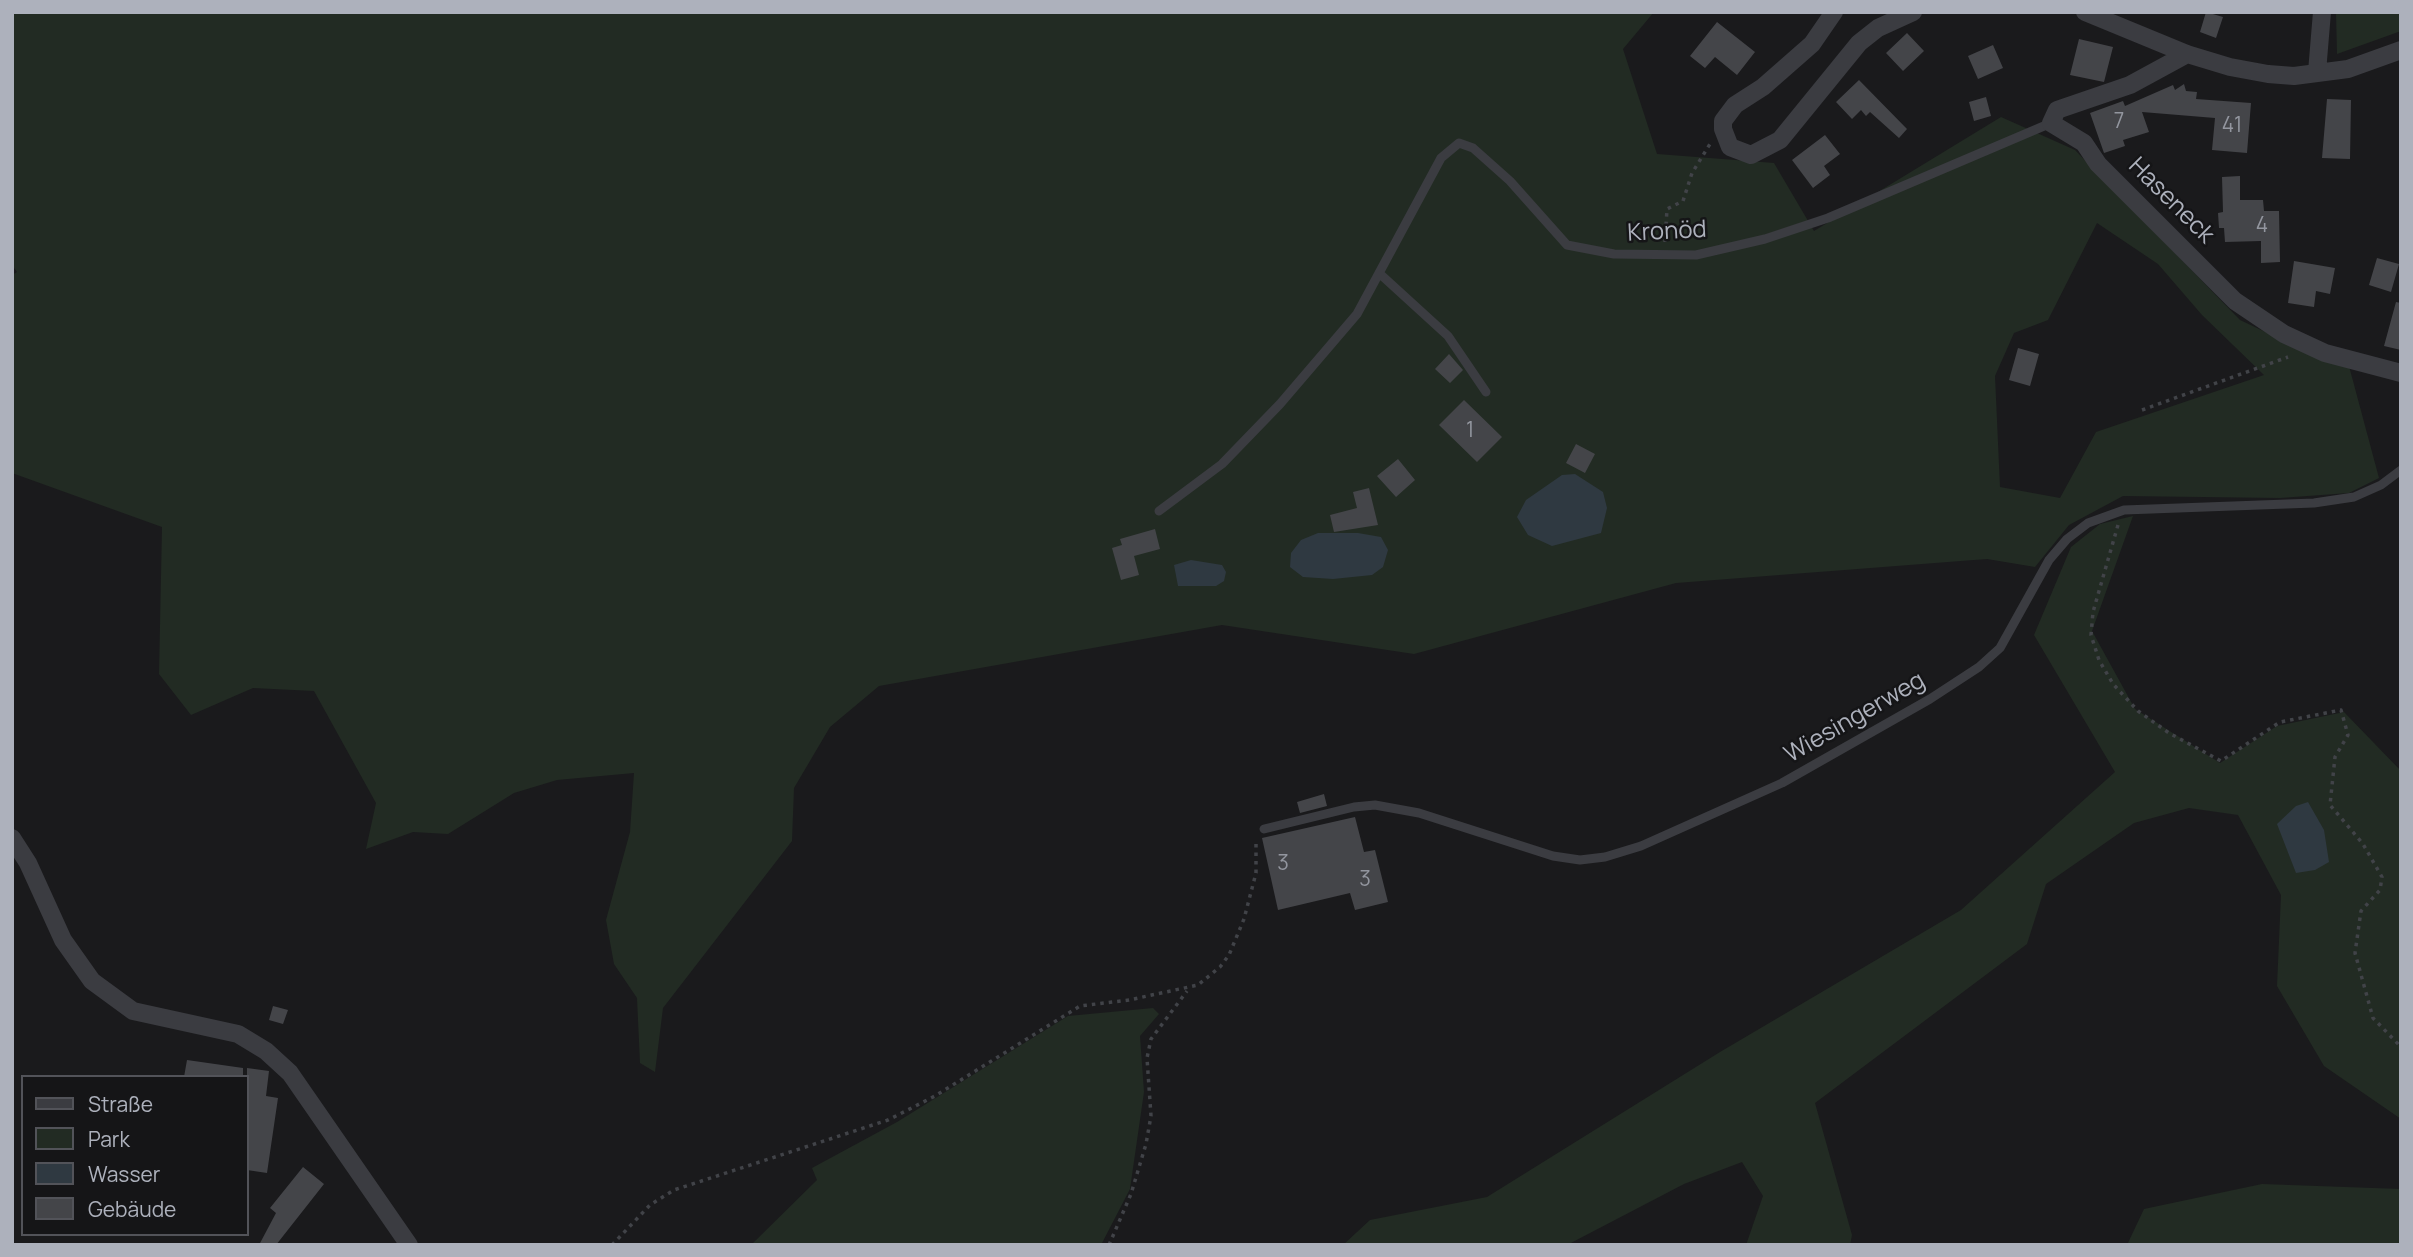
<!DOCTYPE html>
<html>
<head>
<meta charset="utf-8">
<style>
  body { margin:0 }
  #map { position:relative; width:2413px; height:1257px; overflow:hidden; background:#1a1a1c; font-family:Manrope,sans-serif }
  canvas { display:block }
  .frame { position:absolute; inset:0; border:14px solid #adb1bc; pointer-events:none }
  .legend { position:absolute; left:21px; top:1075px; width:228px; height:161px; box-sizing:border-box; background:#151517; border:2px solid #525359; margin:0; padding:9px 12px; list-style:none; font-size:21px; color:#adb1bc }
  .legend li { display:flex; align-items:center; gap:14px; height:35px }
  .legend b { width:35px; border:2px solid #525359 }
</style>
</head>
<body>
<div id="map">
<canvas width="2413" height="1257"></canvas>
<div class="frame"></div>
<ul class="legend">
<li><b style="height:9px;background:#3b3c41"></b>Straße</li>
<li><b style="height:19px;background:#222b23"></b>Park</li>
<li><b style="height:19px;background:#2f3941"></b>Wasser</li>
<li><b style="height:19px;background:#444549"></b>Gebäude</li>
</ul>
</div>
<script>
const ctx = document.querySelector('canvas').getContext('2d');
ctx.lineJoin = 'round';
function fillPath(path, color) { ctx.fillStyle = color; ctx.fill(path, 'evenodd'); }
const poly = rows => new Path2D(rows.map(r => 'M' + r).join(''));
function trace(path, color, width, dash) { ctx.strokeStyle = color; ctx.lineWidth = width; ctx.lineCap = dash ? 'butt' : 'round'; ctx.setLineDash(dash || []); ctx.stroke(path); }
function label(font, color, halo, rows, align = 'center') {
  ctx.font = font + ' Manrope,sans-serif'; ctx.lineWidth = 5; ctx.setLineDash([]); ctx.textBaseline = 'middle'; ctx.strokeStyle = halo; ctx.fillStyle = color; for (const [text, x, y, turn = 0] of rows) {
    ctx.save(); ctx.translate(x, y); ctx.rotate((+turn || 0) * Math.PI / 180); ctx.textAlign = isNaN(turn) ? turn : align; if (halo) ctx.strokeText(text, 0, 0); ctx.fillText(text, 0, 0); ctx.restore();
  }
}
const green = poly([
  [12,12,1654,12,1623,49,1657,154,1774,163,1814,231,2001,117,2075,150,2240,320,2314,355,2349,366,2379,478,2349,493,2280,498,2123,496,2069,525,2035,567,1987,559,1676,583,1414,654,1222,625,879,686,830,727,794,788,792,841,663,1008,655,1072,640,1063,637,998,614,964,606,920,630,832,634,773,557,780,514,793,448,834,413,832,366,849,376,803,314,691,253,688,191,715,159,674,162,527,12,473,12,275,17,272,12,265],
  [2097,223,2158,264,2202,315,2264,375,2096,432,2060,498,2000,487,1995,376,2014,333,2048,320],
  [2336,12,2401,12,2401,31,2337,54],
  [2133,516,2092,631,2135,709,2220,763,2277,726,2344,712,2401,771,2401,1119,2324,1066,2277,986,2281,895,2238,815,2189,808,2134,823,2046,884,2027,944,1815,1103,1852,1235,1850,1245,1746,1245,1763,1196,1742,1162,1684,1184,1567,1245,1343,1245,1370,1220,1487,1197,1720,1052,1961,910,2115,772,2034,635,2071,547,2100,524],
  [1153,1008,1159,1014,1140,1036,1144,1092,1130,1189,1101,1245,751,1245,817,1180,812,1168,897,1122,1068,1016],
  [2262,1184,2401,1189,2401,1245,2127,1245,2144,1209]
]);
const water = poly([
  [1575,474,1603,492,1607,508,1601,533,1552,546,1528,535,1517,517,1526,500,1562,475],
  [1318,533,1358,533,1381,537,1388,550,1383,567,1372,575,1333,579,1303,577,1290,567,1291,553,1301,540],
  [1191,560,1222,565,1226,572,1224,581,1216,586,1178,586,1174,565],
  [2308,802,2324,830,2329,862,2315,870,2296,873,2277,824,2296,806]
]);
const building = poly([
  [2206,12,2223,17,2216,38,2200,32],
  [1717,22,1755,52,1737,75,1715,57,1705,68,1690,56],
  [1907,33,1924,51,1903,71,1886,53],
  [2079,39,2113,47,2104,82,2070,75],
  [1993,45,2003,68,1978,79,1968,56],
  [1859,80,1907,129,1899,138,1870,112,1866,116,1861,110,1852,119,1836,102],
  [2184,84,2186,91,2197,92,2196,99,2251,103,2247,153,2212,150,2215,118,2142,112,2149,132,2123,140,2125,146,2104,153,2090,113,2123,101,2125,106,2173,85,2175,90],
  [1986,97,1991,116,1974,121,1969,102],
  [2327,99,2351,100,2350,159,2322,158],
  [1825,135,1840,154,1824,166,1830,175,1813,188,1792,160],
  [2240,176,2240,200,2263,200,2264,211,2279,211,2280,262,2261,263,2261,241,2225,242,2224,228,2219,228,2218,213,2223,212,2222,177],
  [2377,258,2399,264,2391,292,2369,285],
  [2294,261,2335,268,2330,294,2316,291,2314,307,2288,303],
  [2396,302,2401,303,2401,350,2384,346],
  [2018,348,2039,354,2030,386,2009,380],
  [1449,354,1463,370,1450,383,1435,369],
  [1464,400,1502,437,1477,462,1439,425],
  [1576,444,1595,454,1585,473,1566,463],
  [1398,459,1415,480,1396,497,1377,476],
  [1369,488,1378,525,1334,532,1330,515,1357,508,1353,492],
  [1155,529,1160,549,1134,556,1139,575,1121,580,1112,548,1122,545,1120,539],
  [1324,794,1327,806,1300,813,1297,802],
  [1355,817,1364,852,1375,850,1388,902,1355,910,1350,893,1278,910,1262,838],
  [273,1006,288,1010,283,1024,269,1020],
  [187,1060,243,1068,243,1077,184,1077],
  [247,1068,269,1071,266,1096,278,1098,267,1173,247,1170],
  [303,1167,324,1184,276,1245,259,1245,276,1213,270,1208]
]);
const path = poly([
  [1665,242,1667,209,1683,201,1692,173,1710,144],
  [2142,410,2288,357],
  [2118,525,2093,612,2091,635,2099,660,2113,684,2138,711,2169,733,2221,761,2280,722,2341,710,2348,735,2335,757,2330,805,2363,844,2382,877,2380,890,2361,911,2355,953,2373,1018,2401,1047],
  [612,1245,650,1205,674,1190,888,1120,935,1096,1080,1006,1129,1000,1198,985,1220,967,1229,955,1244,919,1256,873,1256,839],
  [1109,1245,1131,1194,1146,1144,1151,1116,1147,1058,1151,1039,1187,991]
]);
const lane = poly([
  [1379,273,1448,336,1486,392],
  [1159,511,1222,464,1280,404,1357,314,1441,158,1459,143,1473,148,1510,181,1567,245,1614,254,1696,255,1765,239,1828,218,2051,123],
  [1264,829,1354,807,1375,805,1419,813,1553,856,1580,860,1605,857,1641,846,1782,783,1930,699,1979,667,2000,648,2049,560,2067,539,2088,523,2124,510,2314,503,2354,497,2381,485,2401,470]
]);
const street = poly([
  [1834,12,1812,44,1763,87,1735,105,1723,121,1723,129,1730,147,1751,155,1780,140,1859,43,1878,28,1913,12],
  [2085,12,2187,54,2230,67,2268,74,2294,76,2348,69,2401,50],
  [2187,54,2130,85,2057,110,2051,123,2084,143,2098,164,2235,301,2284,334,2325,353,2401,373],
  [2317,72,2322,12],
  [12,838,28,863,63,940,92,981,133,1011,238,1034,266,1051,290,1073,409,1245]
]);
const numberNames = [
  ["7",2119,122],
  ["41",2232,126],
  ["4",2262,226],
  ["1",1470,431],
  ["3",1283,864],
  ["3",1365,880]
];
const streetNames = [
  ["Haseneck",2171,201,45],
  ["Kronöd",1667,232,-3],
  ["Wiesingerweg",1855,718,-30]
];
fillPath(green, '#222b23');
fillPath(water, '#2f3941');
fillPath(building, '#444549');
trace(path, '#414348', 3.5, [3.5, 5]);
trace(lane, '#3b3c41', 9);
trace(street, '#3b3c41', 18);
label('21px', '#93969f', null, numberNames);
label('24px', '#adb1bc', '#151517', streetNames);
</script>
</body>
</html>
